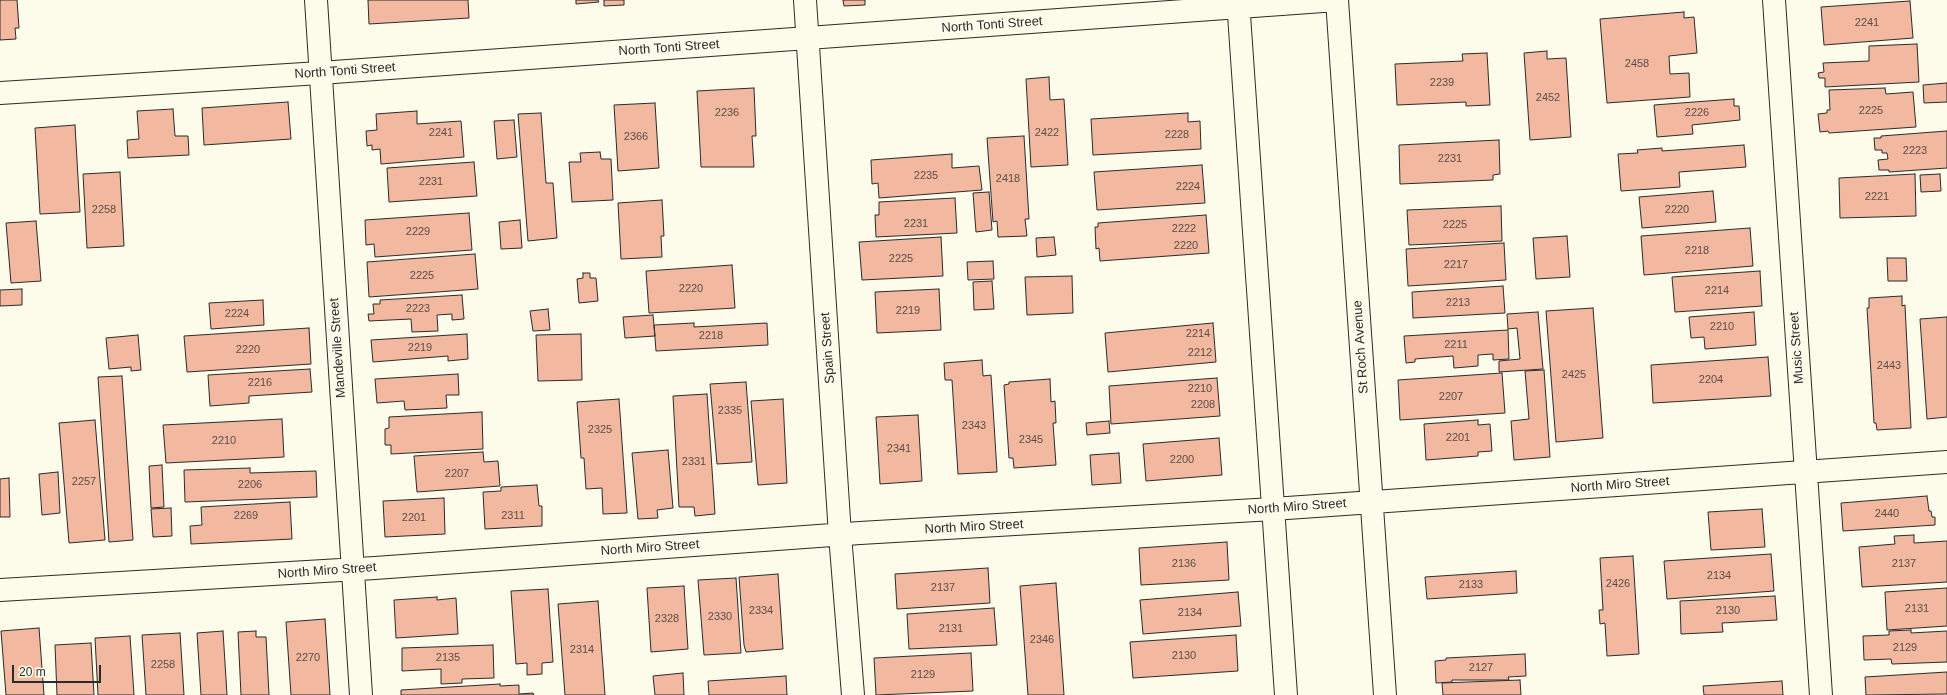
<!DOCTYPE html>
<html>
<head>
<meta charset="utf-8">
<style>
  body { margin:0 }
  #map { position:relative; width:1947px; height:695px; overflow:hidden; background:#fdfbea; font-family:Arial,sans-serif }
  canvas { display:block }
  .scale { position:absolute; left:12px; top:665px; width:89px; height:18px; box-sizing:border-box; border:2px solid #2b2b2b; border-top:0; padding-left:5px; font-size:12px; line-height:14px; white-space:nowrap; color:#2b2b2b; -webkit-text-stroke:3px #fdfbea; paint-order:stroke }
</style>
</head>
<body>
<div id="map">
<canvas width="1947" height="695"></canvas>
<div class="scale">20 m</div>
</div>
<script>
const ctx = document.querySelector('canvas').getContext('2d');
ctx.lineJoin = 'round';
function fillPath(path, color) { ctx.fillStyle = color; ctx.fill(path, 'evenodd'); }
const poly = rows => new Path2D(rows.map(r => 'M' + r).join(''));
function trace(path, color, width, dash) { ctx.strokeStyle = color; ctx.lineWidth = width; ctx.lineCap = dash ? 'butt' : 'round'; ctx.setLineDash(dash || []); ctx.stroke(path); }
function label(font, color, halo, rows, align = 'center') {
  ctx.font = font + ' Arial,sans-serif'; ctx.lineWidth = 3; ctx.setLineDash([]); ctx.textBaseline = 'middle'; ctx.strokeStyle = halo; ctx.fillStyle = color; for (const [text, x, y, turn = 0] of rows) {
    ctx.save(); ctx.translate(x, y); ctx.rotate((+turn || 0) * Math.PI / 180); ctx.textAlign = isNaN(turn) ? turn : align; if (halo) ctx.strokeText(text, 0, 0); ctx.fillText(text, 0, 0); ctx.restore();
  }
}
const building = poly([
  [0,0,17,0,19,28,15,28,16,39,0,40,0,0],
  [368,0,468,0,469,18,369,24,368,0],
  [576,0,598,0,599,2,576,4,576,0],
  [604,0,624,0,624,5,604,6,604,0],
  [843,0,865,0,865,5,844,6,843,0],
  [1910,1,1913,38,1824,45,1821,7,1910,1],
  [1684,12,1684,18,1694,17,1697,53,1669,56,1670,74,1689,73,1690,97,1607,103,1600,19,1684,12],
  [1917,44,1919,82,1825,87,1825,78,1819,78,1818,73,1824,72,1823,63,1869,61,1869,46,1917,44],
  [1547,51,1547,59,1566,58,1571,137,1530,140,1524,53,1547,51],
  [1487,53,1490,105,1466,106,1466,102,1397,105,1395,64,1463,61,1462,54,1487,53],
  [1049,77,1050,100,1064,99,1068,165,1031,167,1026,79,1049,77],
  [1947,83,1947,102,1924,103,1923,85,1947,83],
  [754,88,756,136,752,136,754,167,701,167,697,91,754,88],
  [1885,88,1886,94,1913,92,1916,127,1829,133,1828,131,1820,132,1818,114,1827,113,1827,110,1830,110,1829,90,1885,88],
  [1734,99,1734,106,1739,106,1740,120,1692,125,1693,134,1657,137,1654,105,1734,99],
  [288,102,291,139,204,145,202,108,288,102],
  [655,103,659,168,618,171,614,105,655,103],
  [173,109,175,136,188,136,189,155,128,158,127,140,139,139,137,111,173,109],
  [417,111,417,124,461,121,464,157,381,164,380,149,372,150,372,145,367,146,366,131,377,130,376,114,417,111],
  [541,113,546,183,553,183,557,238,528,241,518,114,541,113],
  [1188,113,1188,122,1200,121,1201,149,1093,155,1091,119,1188,113],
  [514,120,517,157,497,159,494,121,514,120],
  [75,125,80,212,40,214,35,128,75,125],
  [1947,131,1947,168,1889,172,1889,170,1879,170,1878,160,1888,159,1887,153,1882,153,1882,150,1875,150,1874,138,1881,138,1881,136,1947,131],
  [1024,136,1029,219,1025,219,1027,236,998,237,997,221,993,222,987,138,1024,136],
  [1499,140,1500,174,1493,175,1493,180,1400,184,1399,145,1499,140],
  [1744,145,1746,167,1679,172,1680,187,1621,191,1618,154,1638,153,1637,150,1662,148,1662,151,1744,145],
  [600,152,601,159,611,159,613,200,572,202,569,162,581,162,580,153,600,152],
  [952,154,952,168,979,166,982,190,879,198,878,183,872,184,871,160,952,154],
  [474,162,477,196,389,202,387,168,474,162],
  [1202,165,1205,203,1097,210,1094,172,1202,165],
  [120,172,124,246,87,248,83,174,120,172],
  [1915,174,1916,216,1840,218,1839,178,1915,174],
  [1940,174,1941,191,1921,192,1920,175,1940,174],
  [1713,191,1716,222,1642,228,1639,197,1713,191],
  [989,192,992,230,976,232,973,193,989,192],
  [955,198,957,233,876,237,875,215,879,215,879,202,955,198],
  [662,200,664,236,661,236,662,257,621,259,618,203,662,200],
  [1501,206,1502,241,1409,245,1407,210,1501,206],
  [469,213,472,250,375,257,374,244,366,245,365,220,469,213],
  [1206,215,1209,253,1100,261,1099,248,1096,249,1095,227,1098,227,1098,223,1206,215],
  [520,220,522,248,501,249,499,222,520,220],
  [36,221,41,281,11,283,6,223,36,221],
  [1750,228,1753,266,1644,275,1641,236,1750,228],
  [1567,236,1570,277,1536,279,1533,238,1567,236],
  [941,237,943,276,862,280,859,242,941,237],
  [1054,237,1056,255,1037,257,1036,238,1054,237],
  [1504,243,1506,280,1408,286,1406,249,1504,243],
  [475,254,478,289,369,297,367,262,475,254],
  [1887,258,1906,258,1907,281,1888,281,1887,258],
  [993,261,994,279,968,280,967,262,993,261],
  [732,265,735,308,649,313,646,271,732,265],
  [1760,271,1762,306,1675,312,1672,277,1760,271],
  [583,273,590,273,590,278,596,278,598,301,579,303,577,279,583,278,583,273],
  [1072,276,1073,313,1027,315,1025,277,1072,276],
  [992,281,994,309,974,310,973,282,992,281],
  [1503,286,1505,313,1413,318,1412,292,1503,286],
  [22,289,22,305,0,306,0,290,22,289],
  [939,289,941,330,877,333,875,292,939,289],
  [462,295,464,319,452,320,452,314,437,315,438,331,412,332,411,319,369,321,368,314,374,314,373,304,380,304,380,300,462,295],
  [1902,296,1902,306,1905,305,1911,428,1877,430,1876,423,1874,423,1867,308,1869,308,1869,298,1902,296],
  [263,300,264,325,211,329,209,303,263,300],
  [1593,308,1603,438,1556,442,1546,311,1593,308],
  [548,309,550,330,533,331,530,311,548,309],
  [1538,312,1543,369,1499,372,1499,361,1520,359,1517,328,1508,329,1507,314,1538,312],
  [1754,312,1756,345,1705,349,1704,337,1691,338,1689,317,1754,312],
  [653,315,655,336,625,338,623,317,653,315],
  [1947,317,1947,417,1927,419,1920,319,1947,317],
  [694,323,694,327,767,323,768,345,656,351,654,325,694,323],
  [1213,323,1216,362,1108,372,1105,333,1213,323],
  [309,328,311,364,187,372,184,336,309,328],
  [1508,330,1509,359,1493,360,1493,354,1478,355,1478,366,1454,368,1453,356,1415,359,1415,362,1406,363,1404,336,1508,330],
  [467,334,468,359,448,361,448,356,373,362,371,340,467,334],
  [581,334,582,380,538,381,536,335,581,334],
  [138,335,141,370,131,371,131,367,109,369,106,338,138,335],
  [1768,357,1771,396,1653,403,1651,365,1768,357],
  [982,360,983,376,991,375,997,472,958,474,952,380,945,380,944,363,982,360],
  [310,369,312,392,249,396,249,403,210,406,208,375,310,369],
  [1544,370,1550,457,1514,460,1511,421,1529,419,1525,371,1544,370],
  [1502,373,1505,413,1400,420,1398,380,1502,373],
  [458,374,459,395,446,395,447,408,405,410,404,401,377,403,375,379,458,374],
  [122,376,133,540,109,542,98,377,122,376],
  [1217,378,1220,416,1111,424,1109,386,1217,378],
  [1050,379,1051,402,1055,401,1056,423,1053,423,1056,465,1014,468,1013,458,1009,458,1004,385,1009,384,1009,382,1050,379],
  [746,382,752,462,717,464,710,384,746,382],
  [707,394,715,514,695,516,694,507,679,507,673,396,707,394],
  [619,399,627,513,603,514,602,488,586,489,584,458,581,458,577,402,619,399],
  [783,399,787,483,758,485,751,401,783,399],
  [482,412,483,449,391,454,391,445,385,445,385,429,389,428,389,417,482,412],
  [918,415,922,481,880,484,876,417,918,415],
  [282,419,284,457,166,463,163,425,282,419],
  [95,420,105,540,69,543,59,423,95,420],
  [1478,420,1478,425,1490,424,1492,451,1478,452,1478,456,1426,460,1424,424,1478,420],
  [1109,421,1110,433,1087,435,1086,423,1109,421],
  [1219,438,1222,475,1146,481,1143,444,1219,438],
  [668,450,673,508,657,510,658,518,638,519,632,453,668,450],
  [483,452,484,462,498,461,500,486,417,492,414,456,483,452],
  [1119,453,1121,483,1092,485,1090,455,1119,453],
  [162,465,164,507,151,508,149,466,162,465],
  [250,468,250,473,316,471,317,497,185,502,184,470,250,468],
  [58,472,60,513,42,515,39,474,58,472],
  [9,478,10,517,0,517,0,479,9,478],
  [537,485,539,506,542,506,542,526,485,529,483,492,501,491,501,487,537,485],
  [1927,496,1929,511,1931,511,1932,517,1935,517,1935,525,1843,531,1841,503,1927,496],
  [444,498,445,534,385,537,383,501,444,498],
  [290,502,292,539,191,544,190,526,202,525,201,507,290,502],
  [171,508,172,536,153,537,151,509,171,508],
  [1762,509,1765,547,1711,550,1708,512,1762,509],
  [1914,535,1914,543,1947,541,1947,582,1862,587,1859,547,1895,544,1894,536,1914,535],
  [1227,542,1229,580,1141,585,1139,548,1227,542],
  [1771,554,1774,591,1667,599,1664,561,1771,554],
  [1633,556,1639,654,1607,656,1605,623,1600,624,1599,610,1603,610,1600,558,1633,556],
  [988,568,990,603,897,609,895,574,988,568],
  [1516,571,1517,593,1427,599,1425,577,1516,571],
  [778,574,783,649,746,652,744,645,739,577,778,574],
  [736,578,741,653,704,655,698,580,736,578],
  [1056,583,1064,695,1028,695,1020,586,1056,583],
  [684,586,688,649,651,652,647,588,684,586],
  [1947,588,1947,626,1887,630,1885,592,1947,588],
  [548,589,553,662,542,663,542,674,527,675,527,663,516,664,511,591,548,589],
  [1238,592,1241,626,1143,634,1140,600,1238,592],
  [1775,596,1777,620,1722,623,1723,632,1681,634,1680,601,1775,596],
  [437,597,437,600,456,598,458,634,396,638,394,600,437,597],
  [598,601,605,695,565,695,558,604,598,601],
  [994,608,997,645,909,649,907,614,994,608],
  [325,619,330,695,291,695,286,622,325,619],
  [39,628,44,695,6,695,1,631,39,628],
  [1911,630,1911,633,1947,631,1947,662,1892,664,1891,659,1864,660,1863,636,1889,635,1889,631,1911,630],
  [223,631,227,695,201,695,197,633,223,631],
  [256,631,256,637,266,637,269,695,241,695,238,632,256,631],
  [180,633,184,695,146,695,142,635,180,633],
  [1236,635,1238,671,1133,678,1130,642,1236,635],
  [130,636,134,695,98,695,95,638,130,636],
  [91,643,94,695,57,695,55,645,91,643],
  [493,645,494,678,462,679,462,683,441,684,441,669,402,671,402,648,493,645],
  [971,653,973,691,876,695,874,658,971,653],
  [1525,654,1526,676,1508,677,1509,680,1452,680,1452,682,1436,683,1435,661,1446,660,1446,658,1525,654],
  [1947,672,1947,694,1866,695,1865,677,1947,672],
  [683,673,684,695,655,695,653,676,683,673],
  [786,676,787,695,709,695,708,681,786,676],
  [1520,680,1521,695,1443,695,1442,683,1520,680],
  [1782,681,1783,695,1704,695,1703,686,1782,681],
  [500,684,500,686,519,685,519,694,533,693,534,695,401,695,401,690,500,684]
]);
const minor = poly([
  [316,0,361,695],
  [805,0,840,535,853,695],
  [1238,0,1286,695],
  [1337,0,1385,695],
  [1774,0,1821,695],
  [0,93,320,73,1337,0],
  [0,590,375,568,860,533,1273,509,1947,462]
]);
const numberNames = [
  ["2241",1867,23],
  ["2458",1637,64],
  ["2239",1442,83],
  ["2452",1548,98],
  ["2225",1871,111],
  ["2236",727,113],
  ["2226",1697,113],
  ["2241",441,133],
  ["2422",1047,133],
  ["2228",1177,135],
  ["2366",636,137],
  ["2223",1915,151],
  ["2231",1450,159],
  ["2235",926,176],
  ["2418",1008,179],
  ["2231",431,182],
  ["2224",1188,187],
  ["2221",1877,197],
  ["2258",104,210],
  ["2220",1677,210],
  ["2231",916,224],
  ["2225",1455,225],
  ["2222",1184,229],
  ["2229",418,232],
  ["2220",1186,246],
  ["2218",1697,251],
  ["2225",901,259],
  ["2217",1456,265],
  ["2225",422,276],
  ["2220",691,289],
  ["2214",1717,291],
  ["2213",1458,303],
  ["2223",418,309],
  ["2219",908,311],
  ["2224",237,314],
  ["2210",1722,327],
  ["2214",1198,334],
  ["2218",711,336],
  ["2211",1456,345],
  ["2219",420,348],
  ["2220",248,350],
  ["2212",1200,353],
  ["2443",1889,366],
  ["2425",1574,375],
  ["2204",1711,380],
  ["2216",260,383],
  ["2210",1200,389],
  ["2207",1451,397],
  ["2208",1203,405],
  ["2335",730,411],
  ["2343",974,426],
  ["2325",600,430],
  ["2201",1458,438],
  ["2345",1031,440],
  ["2210",224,441],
  ["2341",899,449],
  ["2200",1182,460],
  ["2331",694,462],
  ["2207",457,474],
  ["2257",84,482],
  ["2206",250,485],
  ["2440",1887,514],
  ["2269",246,516],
  ["2311",513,516],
  ["2201",414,518],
  ["2136",1184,564],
  ["2137",1904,564],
  ["2134",1719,576],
  ["2426",1618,584],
  ["2133",1471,585],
  ["2137",943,588],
  ["2131",1917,609],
  ["2334",761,611],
  ["2130",1728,611],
  ["2134",1190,613],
  ["2330",720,617],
  ["2328",667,619],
  ["2131",951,629],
  ["2346",1042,640],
  ["2129",1905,648],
  ["2314",582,650],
  ["2130",1184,656],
  ["2270",308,658],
  ["2135",448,658],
  ["2258",163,665],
  ["2127",1481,668],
  ["2129",923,675]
];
const streetNames = [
  ["North Tonti Street",992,25,-4],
  ["North Tonti Street",669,48,-4],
  ["North Tonti Street",345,71,-4],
  ["St Roch Avenue",1361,347,-94],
  ["Mandeville Street",338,348,-94],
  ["Spain Street",828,348,-94],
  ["Music Street",1797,348,-94],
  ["North Miro Street",1620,485,-4],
  ["North Miro Street",1297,507,-4],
  ["North Miro Street",974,527,-3],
  ["North Miro Street",650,548,-4],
  ["North Miro Street",327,571,-4]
];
fillPath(building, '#f2b8a0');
trace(building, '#2b2b2b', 1);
trace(minor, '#2b2b2b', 24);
trace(minor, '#fdfbea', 22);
label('11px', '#5d4e48', null, numberNames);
label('13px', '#2b2b2b', '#fdfbea', streetNames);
</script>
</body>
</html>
